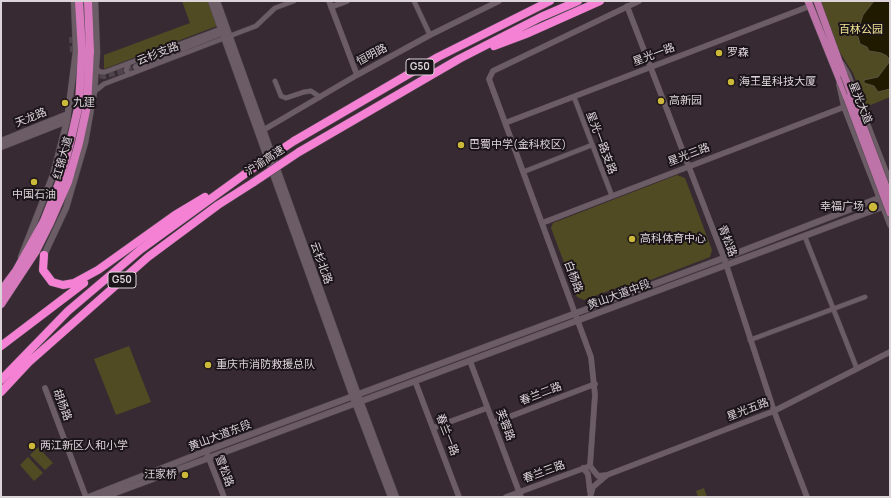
<!DOCTYPE html>
<html>
<head>
<meta charset="utf-8">
<style>
  body { margin:0 }
  #map { position:relative; width:891px; height:498px; overflow:hidden; background:#372a33; font-family:Manrope,sans-serif }
  canvas { display:block }
  .frame { position:absolute; inset:0; border:2px solid #ddd4da; pointer-events:none }
</style>
</head>
<body>
<div id="map">
<canvas width="891" height="498"></canvas>
<div class="frame"></div>
</div>
<script>
const ctx = document.querySelector('canvas').getContext('2d');
ctx.lineJoin = 'round';
function fillPath(path, color) { ctx.fillStyle = color; ctx.fill(path, 'evenodd'); }
const poly = rows => new Path2D(rows.map(r => 'M' + r).join(''));
function trace(path, color, width, dash) { ctx.strokeStyle = color; ctx.lineWidth = width; ctx.lineCap = dash ? 'butt' : 'round'; ctx.setLineDash(dash || []); ctx.stroke(path); }
function label(font, color, halo, rows, align = 'center') {
  ctx.font = font + ' Manrope,"Noto Sans SC",sans-serif'; ctx.lineWidth = 4; ctx.setLineDash([]); ctx.textBaseline = 'middle'; ctx.strokeStyle = halo; ctx.fillStyle = color; for (const [text, x, y, turn = 0] of rows) {
    ctx.save(); ctx.translate(x, y); ctx.rotate((+turn || 0) * Math.PI / 180); ctx.textAlign = isNaN(turn) ? turn : align; if (halo) ctx.strokeText(text, 0, 0); ctx.fillText(text, 0, 0); ctx.restore();
  }
}
const green = poly([
  [182,1,208,1,217,26,104,69,104,55,190,23],
  [820,1,890,1,890,97,866,107,853,73,839,51],
  [677,175,685,178,712,250,710,257,640,284,622,286,584,300,577,297,551,228,553,223],
  [129,346,151,402,116,415,94,359],
  [38,447,53,463,45,470,30,455],
  [28,457,43,473,34,481,20,465],
  [704,488,707,497,698,497,696,491]
]);
const water = poly([
  [874,1,890,1,890,89,878,92,874,86,864,83,864,80,878,77,890,61,887,56,881,53,869,51,867,47,860,44,857,33,863,15,874,1]
]);
const secondaryTunnel = poly([
  [72,37,73,52,76,57],
  [91,74,104,76,136,67]
]);
const minor = poly([
  [414,1,430,35],
  [129,63,126,70,128,73,131,74],
  [96,68,100,72,105,72,223,28],
  [275,81,281,96,286,98,304,92,311,91,320,97],
  [94,92,104,84,256,26,275,8,294,1],
  [574,97,612,196],
  [523,172,592,145],
  [805,237,857,369],
  [750,340,865,297]
]);
const tertiary = poly([
  [329,1,357,75],
  [627,6,724,258,774,411,807,497],
  [331,7,347,1],
  [842,64,848,74,890,182],
  [839,84,844,107,890,225],
  [505,123,810,6],
  [260,132,357,75,430,35,499,1],
  [542,223,844,107],
  [470,361,521,497],
  [415,381,459,497],
  [45,388,86,497],
  [493,423,595,384],
  [433,428,487,408],
  [206,451,224,497],
  [583,468,588,474,590,492],
  [607,475,774,411,890,352],
  [506,497,590,466],
  [590,497,593,487,607,475,598,476,590,466,595,395,591,357,489,79,493,71,639,1]
]);
const secondary = poly([
  [211,1,353,397,391,497],
  [217,1,358,395,396,497],
  [136,67,226,31],
  [1,141,68,114],
  [1,147,67,121],
  [44,255,66,208,85,143,94,92,97,53,95,1],
  [21,257,53,175,67,121,76,51,74,1],
  [89,497,206,451,724,258,887,195],
  [104,497,890,204]
]);
const primary = poly([
  [808,1,847,98],
  [817,1,844,75]
]);
const trunk = poly([
  [1,291,16,271,44,221,61,178,71,139,79,104,82,51,79,1],
  [1,304,36,251,50,223,68,182,79,143,87,106,90,51,88,1]
]);
const motorway = poly([
  [494,46,526,34,600,1],
  [294,141,438,57,550,1],
  [299,152,459,59,541,17,578,1],
  [44,255,43,270,52,282,63,285,74,283,98,270,175,215,205,197],
  [1,346,84,283],
  [1,380,68,311,140,250,249,171],
  [1,392,29,362,148,257,218,205,254,182]
]);
const primaryBridge = poly([
  [844,75,890,197],
  [847,98,890,213]
]);
const motorwayBridge = poly([
  [249,171,294,141],
  [254,182,299,152]
]);
const markers = [
  [719,53,4,"#ccb939"],
  [731,82,4,"#ccb939"],
  [661,101,4,"#ccb939"],
  [65,103,4,"#ccb939"],
  [461,145,4,"#ccb939"],
  [34,182,4,"#ccb939"],
  [873,207,5,"#ccb939"],
  [632,239,4,"#ccb939"],
  [208,365,4,"#ccb939"],
  [32,446,4,"#ccb939"],
  [185,475,4,"#ccb939"]
];
const shields = [
  [420,67,28],
  [122,280,28]
];
const shieldNames = [
  ["G50",420,67],
  ["G50",122,280]
];
const parkNames = [
  ["百林公园",861,30]
];
const poiNames = [
  ["罗森",727,53],
  ["海王星科技大厦",739,82],
  ["高新园",669,101],
  ["九建",73,103],
  ["巴蜀中学(金科校区)",469,145],
  ["中国石油",34,195,"center"],
  ["幸福广场",864,207,"right"],
  ["高科体育中心",640,239],
  ["重庆市消防救援总队",216,365],
  ["两江新区人和小学",40,446],
  ["汪家桥",177,475,"right"]
];
const streetNames = [
  ["云杉支路",158,54,-21],
  ["恒明路",372,55,-28],
  ["星光一路",654,55,-21],
  ["星光大道",860,103,68],
  ["天龙路",31,118,-22],
  ["星光一路支路",601,143,69],
  ["星光三路",689,155,-21],
  ["红锦大道",63,158,-74],
  ["沪渝高速",265,161,-33],
  ["青松路",727,241,69],
  ["云杉北路",321,263,70],
  ["白杨路",573,277,69],
  ["黄山大道中段",619,295,-20],
  ["春兰二路",541,394,-21],
  ["胡杨路",62,405,69],
  ["星光五路",748,410,-21],
  ["芙蓉路",505,425,69],
  ["春兰一路",447,435,69],
  ["黄山大道东段",220,436,-21],
  ["雪松路",224,471,69],
  ["春兰三路",544,472,-20]
];
fillPath(green, '#514b23');
fillPath(water, '#201b00');
trace(water, '#595241', 1);
trace(secondaryTunnel, '#50444c', 6, [6, 3]);
trace(minor, '#534950', 5.5);
trace(tertiary, '#534950', 6);
trace(secondary, '#534950', 7);
trace(primary, '#534950', 8);
trace(trunk, '#534950', 9);
trace(motorway, '#534950', 9);
trace(minor, '#6b5c66', 4.5);
trace(tertiary, '#6b5c66', 5.5);
trace(secondary, '#6b5c66', 6);
trace(primary, '#bd72a8', 7);
trace(trunk, '#d87abe', 8);
trace(motorway, '#f481d4', 8);
trace(primaryBridge, '#534950', 8, []);
trace(motorwayBridge, '#534950', 9, []);
trace(primaryBridge, '#bd72a8', 7);
trace(motorwayBridge, '#f481d4', 8);
for (const [x, y, r, color] of markers) { const dot = new Path2D(); dot.arc(x, y, r, 0, 2 * Math.PI); ctx.fillStyle = color; ctx.fill(dot); trace(dot, '#1b1519', 1.5); }
for (const [x, y, w] of shields) { const box = new Path2D(); box.roundRect(x - w / 2, y - 8, w, 16, 3); ctx.fillStyle = '#1b1519'; ctx.fill(box); trace(box, '#ddd4da', 1); }
label('bold 10px', '#ddd4da', null, shieldNames);
label('11px', '#f3e692', '#1b1519', parkNames);
label('11px', '#ddd4da', '#1b1519', poiNames, 'left');
label('11px', '#ddd4da', '#1b1519', streetNames);
</script>
</body>
</html>
